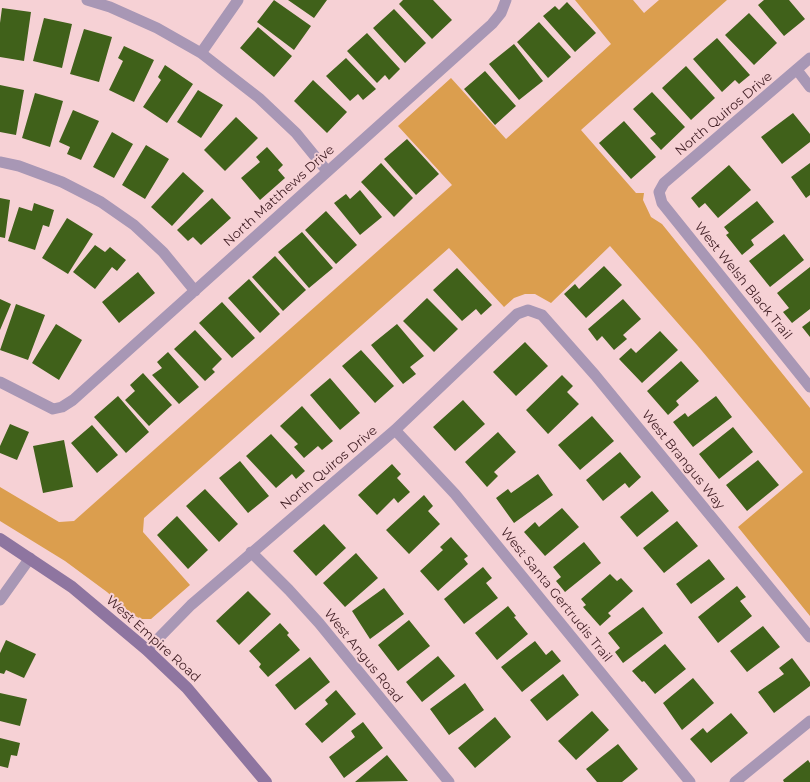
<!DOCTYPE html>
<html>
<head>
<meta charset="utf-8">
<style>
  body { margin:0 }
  canvas { display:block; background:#f6d1d5 }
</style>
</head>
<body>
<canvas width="810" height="782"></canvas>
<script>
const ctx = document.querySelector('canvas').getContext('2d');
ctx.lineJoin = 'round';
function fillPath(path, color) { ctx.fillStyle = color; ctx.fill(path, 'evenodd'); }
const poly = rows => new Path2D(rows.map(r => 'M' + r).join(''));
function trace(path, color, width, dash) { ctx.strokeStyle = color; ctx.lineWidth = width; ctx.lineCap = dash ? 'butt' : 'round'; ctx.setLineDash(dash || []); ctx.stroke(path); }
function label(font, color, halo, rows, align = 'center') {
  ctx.font = font + ' Montserrat,sans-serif'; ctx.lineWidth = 4; ctx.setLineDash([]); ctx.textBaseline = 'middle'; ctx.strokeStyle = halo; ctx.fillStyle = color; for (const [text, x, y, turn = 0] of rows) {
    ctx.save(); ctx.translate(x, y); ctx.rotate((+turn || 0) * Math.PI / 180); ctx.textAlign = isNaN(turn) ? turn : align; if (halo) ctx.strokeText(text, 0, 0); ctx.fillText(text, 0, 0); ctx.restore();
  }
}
const green = poly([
  [575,0,633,0,644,13,659,0,727,0,581,130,636,193,644,193,643,200,651,217,662,224,810,408,810,616,738,527,803,472,697,345,610,246,551,303,535,294,525,294,514,298,504,307,449,248,144,518,143,532,190,585,151,619,141,619,133,615,107,592,65,561,0,521,0,487,59,522,74,521,452,185,398,126,451,78,506,139,611,44]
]);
const building = poly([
  [274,0,311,26,294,50,257,22],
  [288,0,327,0,314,18],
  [403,0,433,0,452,20,432,39,399,4],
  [764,0,789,0,805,19,784,36,758,5],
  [567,2,596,33,575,52,543,16,555,6,559,10],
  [2,8,31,12,24,61,0,57,0,23],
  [394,9,426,43,405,63,373,28],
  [749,13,777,43,754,65,725,35],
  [44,18,72,24,62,68,33,61],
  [539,22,571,57,548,78,517,42],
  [258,27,292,56,274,77,240,48],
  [84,29,112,37,99,82,70,74],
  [367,33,400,69,389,80,385,75,377,83,347,51],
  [717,38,750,75,739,84,735,80,722,92,693,59],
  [514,44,543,81,519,100,489,64],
  [124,46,154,60,134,102,109,90,123,61,118,58],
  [346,58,376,89,363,100,358,94,350,101,326,76],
  [165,65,193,84,167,123,143,107,161,80,158,77],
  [686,66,715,98,691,120,662,88],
  [485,71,516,106,495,125,464,89],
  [313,80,347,112,327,133,294,101],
  [0,85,24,90,16,135,0,132],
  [198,90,223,105,201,138,177,122],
  [652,92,685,127,661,150,650,138,656,134,633,109],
  [35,93,63,101,50,147,22,138],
  [73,110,99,121,81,160,67,154,70,147,59,142],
  [793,113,810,134,810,142,782,164,761,137],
  [236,117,258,138,225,171,204,150],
  [624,121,656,157,631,179,599,143],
  [112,132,133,144,114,178,93,167],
  [407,139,439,174,416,195,384,159],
  [146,145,169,159,145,199,122,185],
  [267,147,283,165,278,170,285,178,260,200,241,178,260,162,256,157],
  [381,163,413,198,394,217,361,182],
  [810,163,810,195,806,198,791,177],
  [729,165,751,190,718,218,705,203,699,208,691,198],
  [183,172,204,191,172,226,151,207],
  [360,190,382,217,360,235,334,203,346,194,350,199],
  [0,198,10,200,5,238,0,237],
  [212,198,231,218,201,245,193,237,188,241,177,230],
  [757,201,774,222,751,240,754,245,742,255,726,235,729,233,724,227],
  [34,203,54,210,49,227,43,225,35,250,8,241,19,207,32,211],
  [326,211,357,245,336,264,305,230],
  [67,218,93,234,68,274,42,258],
  [302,232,333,268,309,288,278,252],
  [784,234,804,260,770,287,749,261],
  [95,245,105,252,110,247,126,260,117,271,112,267,95,289,73,272],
  [275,256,306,290,283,311,252,277],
  [604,266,622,285,586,318,564,294,575,284,579,289],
  [810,267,810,309,792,323,783,312,789,308,777,293],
  [457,268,492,305,481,315,476,309,462,321,433,290],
  [138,272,155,293,119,323,102,302],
  [249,279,280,314,260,333,228,298],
  [427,298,458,329,434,352,403,321],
  [0,299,11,304,0,330],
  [623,299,641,319,623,335,627,339,614,350,602,336,597,341,588,329],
  [222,302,255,338,232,358,199,323],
  [16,304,45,315,28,360,0,350],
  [810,321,810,337,802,327],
  [56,324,82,340,59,380,32,363],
  [397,324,424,356,410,367,416,374,403,384,371,345],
  [195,330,222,359,212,369,215,372,205,381,174,349],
  [660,331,678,350,642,383,619,359,631,348,636,353],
  [525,342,548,366,516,396,493,372],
  [361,350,394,386,375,403,342,366],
  [168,352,199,387,179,404,152,375,162,368,157,362],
  [681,361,699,381,676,401,679,405,668,415,647,391],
  [143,373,172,405,149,426,125,400,135,391,130,385],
  [562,375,573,386,567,392,579,404,548,434,526,410],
  [330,378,360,413,340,430,310,395],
  [118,396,149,432,126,453,94,417],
  [716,396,732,417,693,447,673,422,685,413,688,417],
  [463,400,485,424,455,451,433,427],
  [302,406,333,441,322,450,318,446,304,458,294,447,298,444,280,426],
  [592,416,614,441,580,470,558,445],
  [10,424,29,432,17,460,0,453,0,446],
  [92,425,118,455,97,473,71,443],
  [733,427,753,452,719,479,699,454],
  [498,432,516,452,494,472,498,476,487,487,465,462],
  [271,434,305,471,296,479,292,474,276,488,246,456],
  [64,440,73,487,43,493,33,446],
  [620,452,641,477,629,488,625,483,603,501,586,480],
  [758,460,779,485,747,511,726,485],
  [240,461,269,496,248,513,219,478],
  [392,464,401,474,397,478,410,492,398,503,394,498,377,515,358,495],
  [538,474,553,495,514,523,496,498,508,489,511,493],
  [205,489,238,524,219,542,186,506],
  [652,491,669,511,637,537,620,517],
  [424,495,433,506,428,511,440,524,409,554,386,530],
  [562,508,579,527,545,556,524,532,535,522,539,527],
  [177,516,208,550,188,569,157,535],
  [677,521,698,546,664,573,643,548],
  [324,524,346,548,316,576,293,551],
  [451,537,468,556,464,559,468,564,438,591,420,571,443,550,440,547],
  [584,542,601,563,565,592,556,581,561,577,553,567],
  [356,553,378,578,345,607,323,583],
  [709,559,725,579,691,604,676,584],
  [483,567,492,578,486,583,498,598,464,624,444,599],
  [610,574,617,581,621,578,633,591,608,613,611,616,600,626,583,607,586,605,581,599],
  [737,586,746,597,740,601,752,616,718,643,698,617],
  [384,588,404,614,370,639,352,611],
  [248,591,271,614,239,645,216,621],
  [508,606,516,616,514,617,528,634,497,660,475,633],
  [643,607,663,633,623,663,615,652,620,648,608,633],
  [409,620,430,646,398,671,378,645],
  [280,623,289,633,287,635,300,650,268,677,259,667,261,664,249,651],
  [763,626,780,647,747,672,730,651],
  [6,640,36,654,24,678,6,670,4,674,0,673,0,653],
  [535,641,546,655,552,650,561,661,522,692,501,667],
  [665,644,686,669,655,694,644,681,642,682,632,671],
  [438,656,455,676,422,702,406,682],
  [310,657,330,682,295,710,275,685],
  [792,658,810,682,810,686,774,713,758,692,784,674,779,668],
  [563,674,579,695,547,721,530,700],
  [693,678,714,703,682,730,663,703],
  [465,683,484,710,449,735,430,709],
  [336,690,356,714,322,743,305,724,328,704,325,700],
  [0,693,27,699,20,726,0,721],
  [592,711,609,730,576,760,558,741],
  [731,713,748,733,711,763,690,739,703,728,707,733],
  [495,717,511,737,475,768,458,748],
  [363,722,383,748,344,778,329,757,355,737,351,731],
  [0,738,20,743,17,756,11,755,8,768,0,766],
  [618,744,638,769,622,782,597,782,586,769],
  [387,755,408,781,355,782],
  [808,760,810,763,810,782,784,782,783,780]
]);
const street = poly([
  [87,0,110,7,157,28,201,53,259,98,296,133,327,171],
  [201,53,238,0],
  [810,58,664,183,659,192,662,203,810,387],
  [797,70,810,87],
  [0,162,19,166,62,182,101,202,134,225,163,252,195,291],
  [0,382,53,409,62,407,73,400,492,24,501,13,506,0],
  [395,430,455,494,690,782],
  [251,552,289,590,319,623,449,782],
  [0,600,30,558],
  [147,650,191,605,395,430,517,314,528,310,542,315,595,375,810,637],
  [735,782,810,721]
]);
const secondary = poly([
  [0,539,72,587,147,650,187,688,266,782]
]);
const streetNames = [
  ["North Quiros Drive",724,114,-40],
  ["North Matthews Drive",279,196,-42],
  ["West Welsh Black Trail",743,281,51],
  ["West Brangus Way",683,460,51],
  ["North Quiros Drive",329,468,-40],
  ["West Santa Gertrudis Trail",556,595,51],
  ["West Empire Road",153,639,42],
  ["West Angus Road",363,656,51]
];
fillPath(green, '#db9e4e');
fillPath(building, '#40611a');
trace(street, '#a897b5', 11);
trace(secondary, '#8e75a0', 12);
label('13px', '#401e24', '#f6d1d5', streetNames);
</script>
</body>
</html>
